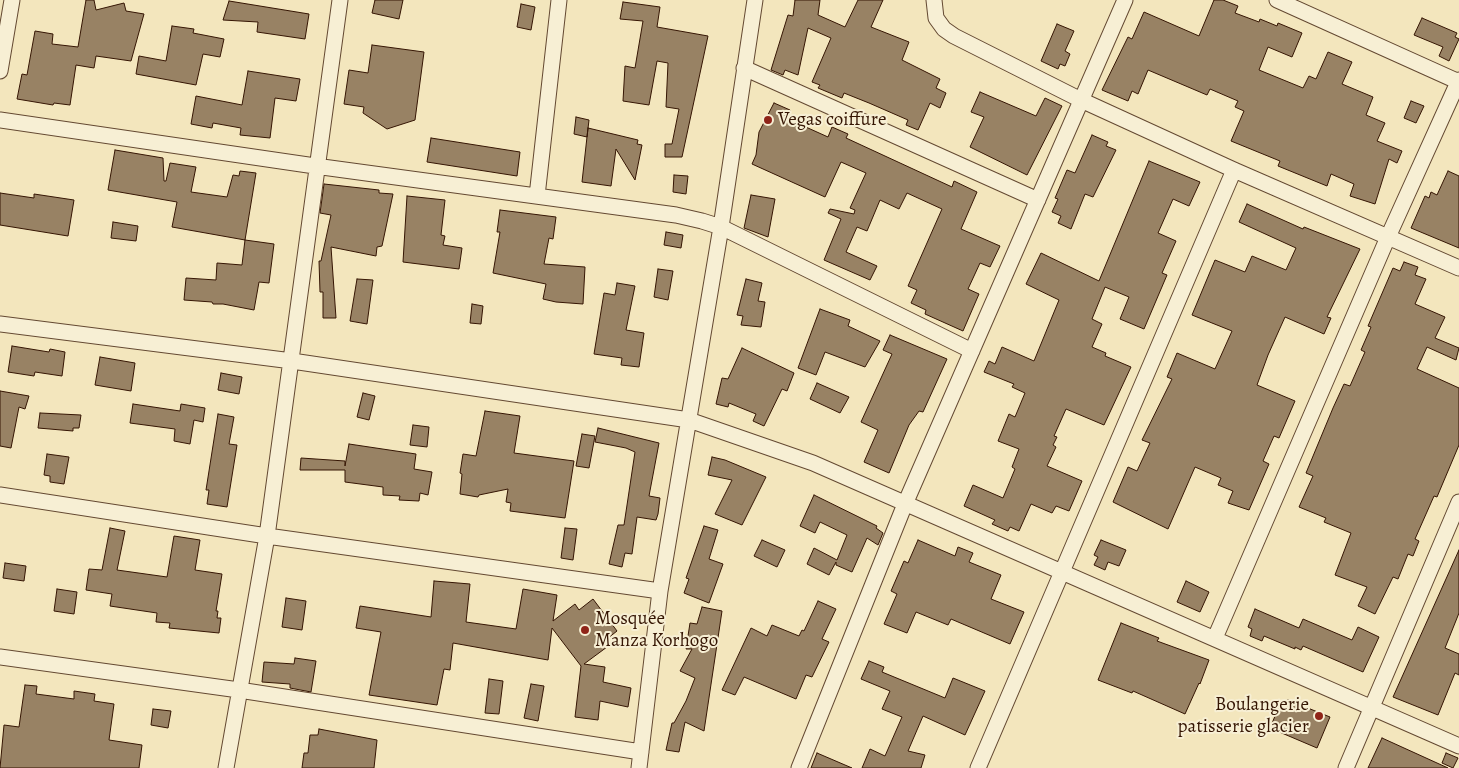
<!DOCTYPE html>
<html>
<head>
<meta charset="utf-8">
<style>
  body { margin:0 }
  canvas { display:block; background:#f3e6bd }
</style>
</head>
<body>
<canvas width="1459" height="768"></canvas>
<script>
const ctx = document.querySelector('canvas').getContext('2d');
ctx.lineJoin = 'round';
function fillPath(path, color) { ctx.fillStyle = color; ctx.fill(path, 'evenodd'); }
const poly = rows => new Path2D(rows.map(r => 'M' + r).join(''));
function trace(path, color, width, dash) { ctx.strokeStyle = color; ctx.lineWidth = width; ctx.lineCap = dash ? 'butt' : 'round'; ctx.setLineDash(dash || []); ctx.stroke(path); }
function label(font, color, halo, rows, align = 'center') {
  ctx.font = font + ' Alegreya,serif'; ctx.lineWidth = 4; ctx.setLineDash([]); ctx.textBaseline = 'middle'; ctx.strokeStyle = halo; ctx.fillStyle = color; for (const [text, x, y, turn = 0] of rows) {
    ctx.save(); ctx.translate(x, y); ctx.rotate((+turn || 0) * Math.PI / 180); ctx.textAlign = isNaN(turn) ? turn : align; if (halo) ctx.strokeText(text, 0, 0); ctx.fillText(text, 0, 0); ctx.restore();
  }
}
const building = poly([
  [86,0,94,0,96,10,124,3,126,11,144,14,131,61,96,56,94,68,76,65,70,105,54,103,53,105,17,99,22,74,27,75,35,31,53,34,52,44,78,47,86,0],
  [375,0,403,0,399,19,372,13,375,0],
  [795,0,820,0,818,15,845,27,858,0,883,0,871,27,909,42,902,60,940,79,936,88,946,93,940,108,930,103,918,130,906,125,908,120,869,103,844,93,842,98,818,88,820,85,812,82,831,38,808,28,798,75,785,70,783,75,771,70,788,15,793,16,795,0],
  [1214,0,1223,0,1238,6,1235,13,1259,22,1260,19,1277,26,1278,23,1302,33,1292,57,1268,47,1259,70,1303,88,1309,76,1316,79,1328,52,1352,62,1342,84,1373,97,1366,115,1385,123,1377,141,1402,151,1397,163,1389,159,1375,204,1350,196,1354,184,1331,174,1327,186,1278,166,1280,161,1231,141,1244,111,1235,107,1238,101,1210,89,1207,95,1148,70,1138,94,1132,91,1128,101,1102,90,1128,37,1132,39,1144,12,1199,36,1214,0],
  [229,1,309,14,305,39,257,32,258,22,223,20,229,1],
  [623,2,660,7,657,27,708,36,682,157,665,157,665,144,672,144,679,109,666,107,668,63,657,61,649,105,623,101,625,66,635,68,643,21,620,19,623,2],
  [521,4,535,7,531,30,517,27,521,4],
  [1422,18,1457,33,1455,37,1459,39,1449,61,1439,56,1443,47,1414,35,1422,18],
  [1057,24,1074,31,1065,51,1070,54,1065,66,1060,64,1058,69,1041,61,1057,24],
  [172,26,194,29,193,33,224,39,220,57,203,54,196,85,136,74,139,56,166,61,172,26],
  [372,45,424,52,415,120,387,129,363,113,364,107,344,104,349,70,368,73,372,45],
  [248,71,300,79,296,101,275,98,270,138,240,135,241,128,213,123,212,128,191,124,196,96,242,105,248,71],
  [980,92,1036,116,1045,98,1062,106,1027,175,970,147,984,117,971,112,980,92],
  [1411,101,1424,106,1416,123,1404,118,1411,101],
  [774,103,790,110,788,119,828,137,832,127,848,134,846,138,952,187,954,181,977,192,961,229,1000,246,990,267,980,263,968,289,979,294,963,331,925,314,926,310,911,303,917,290,908,286,942,209,907,193,899,209,880,200,867,231,857,227,846,252,877,266,870,280,824,260,841,219,828,213,830,209,854,214,855,210,850,208,866,173,841,162,825,197,752,164,756,155,759,132,774,103],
  [576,117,589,120,587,137,574,134,576,117],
  [588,128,638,140,637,144,642,145,635,180,616,149,611,186,582,182,588,128],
  [1092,135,1108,142,1106,146,1116,150,1093,197,1085,194,1071,229,1058,223,1061,216,1052,212,1058,199,1055,198,1067,170,1075,173,1092,135],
  [431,138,520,152,517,176,427,162,431,138],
  [115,150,163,158,164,181,166,181,170,163,196,167,191,192,227,197,233,175,239,176,240,171,256,173,245,240,172,227,177,202,108,190,115,150],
  [1149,161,1200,182,1189,206,1173,199,1158,233,1176,241,1162,273,1167,275,1144,329,1120,319,1129,297,1105,287,1092,319,1102,324,1092,347,1106,353,1105,356,1131,367,1104,425,1066,409,1054,436,1057,437,1053,445,1056,447,1047,466,1082,481,1069,511,1056,506,1052,513,1031,504,1019,531,1010,527,1008,531,992,524,995,520,964,506,973,485,1003,498,1015,469,1012,467,1019,449,998,441,1009,414,1015,417,1025,393,1012,387,1014,384,984,372,989,361,995,364,1002,347,1034,361,1059,300,1026,284,1041,253,1099,281,1149,161],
  [1448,171,1459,176,1459,248,1411,228,1425,196,1429,198,1431,192,1437,195,1448,171],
  [674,175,688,176,686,194,673,192,674,175],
  [324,184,379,190,379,193,393,194,382,246,377,247,376,256,331,247,336,318,323,318,323,292,320,292,319,261,321,261,331,215,320,213,324,184],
  [0,193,34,198,34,194,74,200,68,236,0,225,0,193],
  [751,195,775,199,768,237,744,228,751,195],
  [407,196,445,200,441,235,445,236,443,245,462,248,459,269,403,262,407,196],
  [1247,204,1303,229,1304,227,1360,249,1327,317,1331,318,1324,334,1285,317,1268,355,1257,385,1295,401,1279,438,1274,436,1263,461,1269,464,1249,510,1228,503,1233,491,1218,485,1221,478,1195,467,1168,529,1113,502,1128,467,1137,471,1150,443,1142,440,1172,379,1167,377,1177,353,1215,369,1232,331,1192,315,1215,260,1245,272,1252,256,1286,270,1296,248,1239,222,1247,204],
  [500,210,556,217,553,239,549,238,544,264,585,267,583,304,556,302,543,299,546,284,493,273,500,232,497,232,500,210],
  [113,222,138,226,136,241,111,238,113,222],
  [666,232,683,235,681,248,664,245,666,232],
  [245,240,274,244,269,283,259,282,254,310,223,304,213,304,212,302,184,300,186,278,216,280,217,263,242,265,245,240],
  [1404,262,1418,267,1415,275,1426,279,1415,304,1445,317,1435,338,1459,348,1456,360,1427,347,1417,369,1459,388,1459,445,1437,497,1434,496,1415,539,1419,541,1413,556,1408,554,1398,579,1393,577,1375,614,1358,606,1367,587,1335,575,1351,533,1324,522,1326,518,1299,507,1313,476,1306,473,1333,408,1344,384,1350,386,1365,352,1361,350,1371,327,1368,326,1393,268,1400,271,1404,262],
  [658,269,673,271,668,300,654,297,658,269],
  [357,279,373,280,367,324,350,321,357,279],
  [746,279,762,283,758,301,765,302,761,327,741,325,743,316,737,315,746,279],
  [617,283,635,286,626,330,644,333,639,367,621,365,622,358,594,354,604,293,615,295,617,283],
  [472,304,483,306,481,324,470,323,472,304],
  [820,309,850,320,848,326,880,341,865,367,825,352,816,375,798,368,820,309],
  [890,335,947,359,923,412,919,411,909,425,889,473,864,462,878,430,861,422,892,354,883,350,890,335],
  [12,346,49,352,50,349,65,352,62,376,35,372,34,376,8,372,12,346],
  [742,348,794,373,787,391,782,389,764,426,753,421,756,414,729,403,728,407,716,404,722,378,728,379,742,348],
  [100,357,135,363,131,391,95,385,100,357],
  [221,373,242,377,239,394,218,390,221,373],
  [817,383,849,397,840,413,810,399,817,383],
  [0,391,29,396,25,409,19,407,11,448,0,446,0,391],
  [363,393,375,396,369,420,357,417,363,393],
  [133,404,180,411,181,404,205,408,203,422,194,420,190,444,174,441,175,429,130,423,133,404],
  [485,411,520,416,514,453,574,461,565,518,510,511,511,503,506,502,508,489,479,495,478,497,460,494,462,474,460,473,463,454,476,456,485,411],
  [40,413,81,415,79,428,73,428,73,431,38,428,40,413],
  [218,414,234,417,229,444,237,445,227,507,207,504,209,490,206,490,218,414],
  [413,425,429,427,427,447,410,445,413,425],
  [598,428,659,443,649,496,660,498,658,514,656,520,637,517,632,554,625,553,622,567,609,564,618,525,624,525,635,452,626,448,595,442,598,428],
  [582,434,595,436,589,468,576,466,582,434],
  [349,444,416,454,414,469,432,472,428,495,420,493,419,501,399,500,400,496,383,495,383,487,345,482,345,470,300,470,301,458,345,461,345,466,349,444],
  [47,454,69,457,64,484,50,482,50,476,44,475,47,454],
  [712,457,725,460,766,477,742,525,715,514,732,480,708,475,712,457],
  [814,495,877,526,876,528,883,533,878,545,867,538,852,572,836,565,836,562,829,575,807,564,814,548,837,560,847,535,820,522,815,533,800,526,814,495],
  [704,526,718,530,709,559,723,564,709,603,684,593,689,579,686,578,704,526],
  [110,528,125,531,117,570,167,577,174,536,200,540,195,570,222,574,216,611,218,611,217,618,221,618,219,633,169,628,170,623,156,622,157,613,110,606,112,594,86,590,89,569,102,570,110,528],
  [565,528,577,529,573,560,561,558,565,528],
  [762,540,785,550,777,567,754,556,762,540],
  [918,540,955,556,958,547,973,553,969,562,1001,575,991,599,1024,612,1010,644,951,619,948,625,916,612,907,633,884,624,897,594,891,591,904,561,908,563,918,540],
  [1101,540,1126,550,1119,566,1108,562,1105,570,1094,565,1098,557,1094,555,1101,540],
  [1459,550,1459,613,1445,648,1459,654,1459,675,1455,673,1438,715,1393,697,1459,550],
  [5,563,26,566,24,581,3,578,5,563],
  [434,581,470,584,466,622,516,629,523,589,557,595,553,621,575,604,579,610,593,599,617,631,603,642,607,647,584,664,605,667,603,682,631,688,628,707,600,701,598,720,575,717,581,666,552,628,548,660,453,643,450,670,444,669,437,705,369,695,381,632,356,628,360,606,431,617,434,581],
  [1186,581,1209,592,1200,612,1177,602,1186,581],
  [57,589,77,592,74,614,54,611,57,589],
  [286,598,306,601,302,630,282,627,286,598],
  [818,601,836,609,822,639,829,642,812,677,806,675,796,699,744,677,735,695,722,690,751,628,767,636,772,625,799,636,802,630,804,631,818,601],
  [702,607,722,611,704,731,685,722,679,752,666,750,672,723,674,723,686,701,695,678,680,671,692,649,686,649,690,623,697,624,702,607],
  [1255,609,1299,628,1303,619,1352,640,1358,627,1379,637,1363,672,1303,646,1301,650,1295,647,1295,649,1264,636,1262,641,1250,636,1252,629,1248,627,1255,609],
  [1121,623,1159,638,1157,641,1209,660,1200,684,1199,683,1185,714,1133,691,1132,693,1098,680,1121,623],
  [295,658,316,661,311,692,290,688,290,684,262,682,264,662,294,664,295,658],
  [869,661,884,667,882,672,945,698,953,678,985,691,965,735,923,716,908,751,925,755,921,768,862,768,870,749,885,756,902,717,882,709,890,691,861,679,869,661],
  [489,679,503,681,499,714,485,713,489,679],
  [531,684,544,686,538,721,524,718,531,684],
  [25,685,37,686,36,694,74,699,74,691,95,694,94,701,114,704,109,740,142,745,139,768,0,768,4,725,19,727,25,685],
  [1288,700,1330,717,1317,748,1270,728,1278,709,1283,711,1288,700],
  [153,709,171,711,168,728,151,725,153,709],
  [319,729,377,740,374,768,302,768,304,753,308,753,310,735,318,735,319,729],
  [1382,738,1448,768,1368,768,1382,738],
  [817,753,852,768,811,768,817,753],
  [1446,753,1458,758,1453,768,1442,763,1446,753]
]);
const minor = poly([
  [934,0,936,18,944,29,954,36,1081,100,1234,170,1459,268],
  [1277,0,1459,82],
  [744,68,1038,200],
  [0,71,12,0],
  [0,120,315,166,676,215,702,221,721,227,972,351],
  [537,196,559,0],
  [0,324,292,361,689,420,813,463,1459,746],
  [0,495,267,536,660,591],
  [1215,638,1388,237,1459,80],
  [0,657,239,690,641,752],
  [226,768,267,536,340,0],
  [639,768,660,591,721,227,755,0],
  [799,768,905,504,1125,0],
  [978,768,1234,170],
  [1346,768,1459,502]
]);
const markers = [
  [768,120,5,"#8f2418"],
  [585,630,5,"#8f2418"],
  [1319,716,5,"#8f2418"]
];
const poiNames = [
  ["Vegas coiffure",778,120],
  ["Mosquée",595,619],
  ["Manza Korhogo",595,641],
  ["Boulangerie",1309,705,"right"],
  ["patisserie glacier",1309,727,"right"]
];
fillPath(building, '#988264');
trace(building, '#351503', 1);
trace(minor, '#644932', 17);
trace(minor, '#f7efd4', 15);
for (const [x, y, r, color] of markers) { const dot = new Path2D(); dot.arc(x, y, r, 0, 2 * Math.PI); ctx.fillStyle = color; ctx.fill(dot); trace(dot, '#f7efd4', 2); }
label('19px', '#351503', '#f7efd4', poiNames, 'left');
</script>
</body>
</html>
